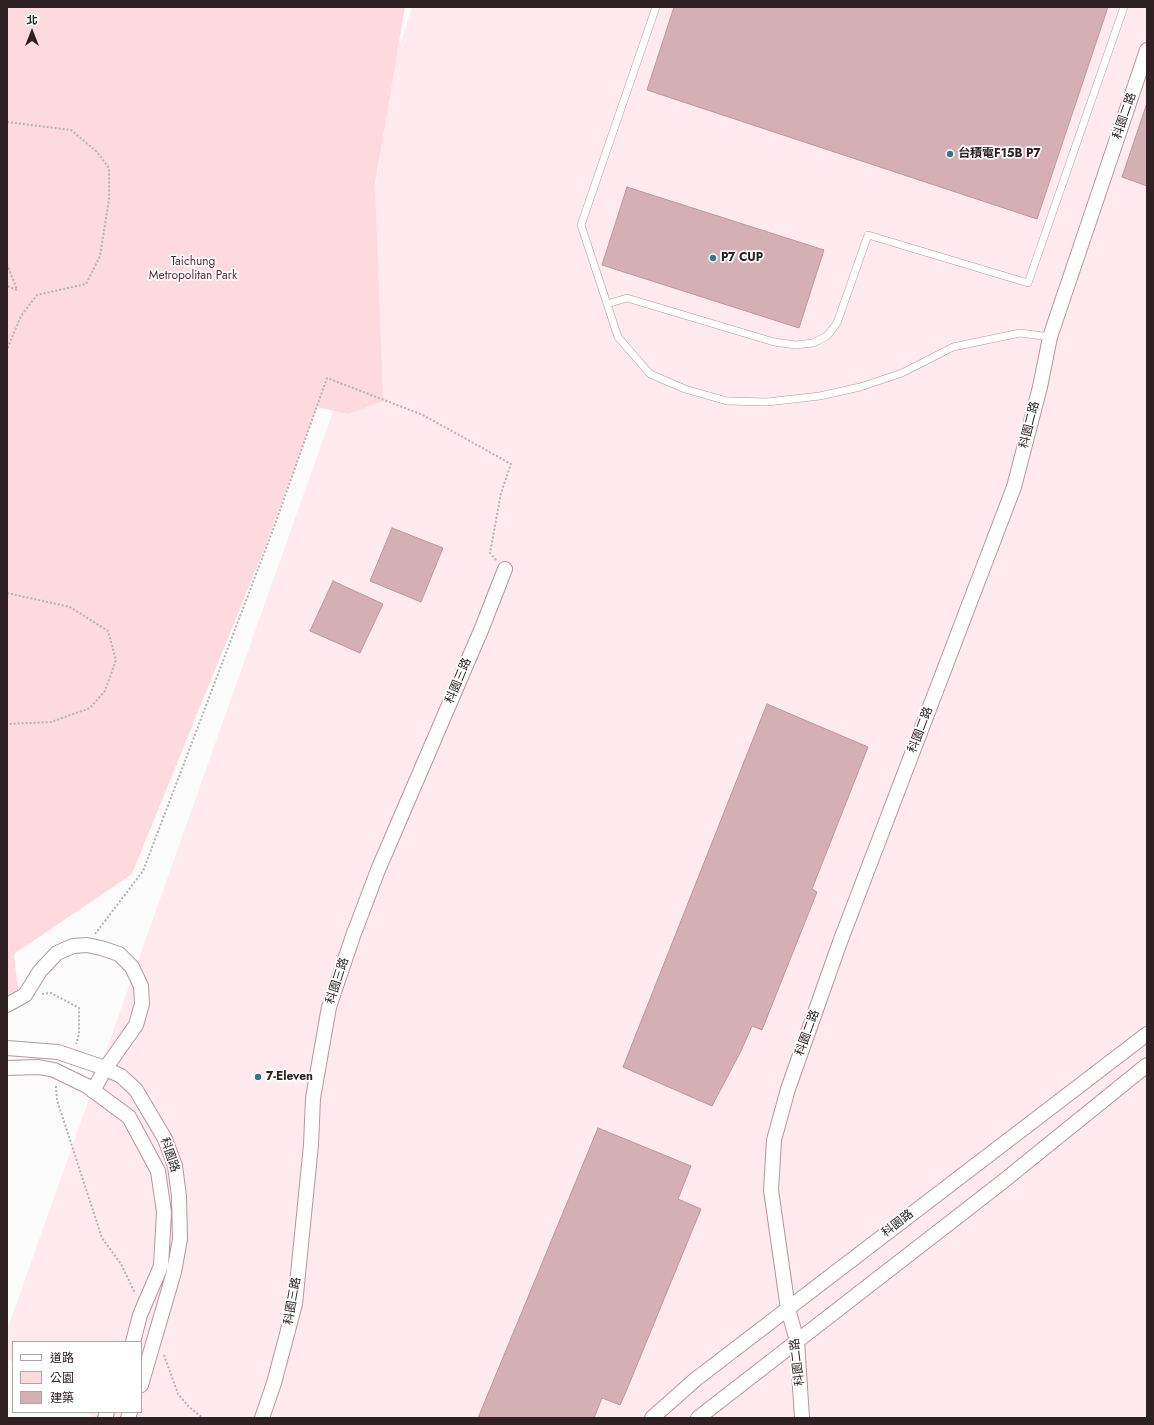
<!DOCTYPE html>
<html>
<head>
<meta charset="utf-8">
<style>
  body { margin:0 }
  #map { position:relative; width:1154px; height:1425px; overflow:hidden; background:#fbfbfb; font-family:Jost,"Noto Sans TC",sans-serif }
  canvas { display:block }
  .frame { position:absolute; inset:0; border:8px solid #2e2023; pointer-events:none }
  .legend { position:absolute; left:12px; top:1341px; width:130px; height:72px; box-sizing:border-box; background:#fff; border:1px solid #aba6a7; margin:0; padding:5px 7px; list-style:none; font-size:12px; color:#2e2023 }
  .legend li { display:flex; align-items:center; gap:8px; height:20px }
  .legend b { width:20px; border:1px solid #aba6a7 }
  .north { position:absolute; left:12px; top:12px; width:40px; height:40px; -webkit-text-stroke:3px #fff; paint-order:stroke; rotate:0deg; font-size:11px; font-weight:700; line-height:16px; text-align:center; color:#2e2023 }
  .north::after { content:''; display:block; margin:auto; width:14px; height:18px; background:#2e2023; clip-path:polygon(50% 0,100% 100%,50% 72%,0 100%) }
</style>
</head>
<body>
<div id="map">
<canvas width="1154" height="1425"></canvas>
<div class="frame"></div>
<ul class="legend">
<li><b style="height:5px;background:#fff"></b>道路</li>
<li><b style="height:11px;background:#fdd9e0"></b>公園</li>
<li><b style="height:11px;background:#d4afb6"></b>建築</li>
</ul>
<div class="north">北</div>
</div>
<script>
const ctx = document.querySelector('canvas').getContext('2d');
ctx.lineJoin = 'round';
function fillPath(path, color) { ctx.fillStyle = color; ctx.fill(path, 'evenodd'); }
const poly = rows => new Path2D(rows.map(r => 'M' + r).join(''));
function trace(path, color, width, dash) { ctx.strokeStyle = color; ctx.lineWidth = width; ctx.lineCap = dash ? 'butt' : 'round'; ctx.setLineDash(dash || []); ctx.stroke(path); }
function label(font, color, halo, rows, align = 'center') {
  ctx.font = font + ' Jost,"Noto Sans TC",sans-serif'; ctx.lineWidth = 3.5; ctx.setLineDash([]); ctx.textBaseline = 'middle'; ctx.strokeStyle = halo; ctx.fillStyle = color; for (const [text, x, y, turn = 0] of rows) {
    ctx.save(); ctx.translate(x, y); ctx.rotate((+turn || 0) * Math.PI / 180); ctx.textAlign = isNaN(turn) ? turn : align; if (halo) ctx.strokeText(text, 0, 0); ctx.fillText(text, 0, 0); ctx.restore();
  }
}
const built = poly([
  [412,7,1147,7,1147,1418,95,1418,86,1412,141,1412,141,1342,13,1342,13,1363,7,1358,7,1330,336,403,360,300,392,70]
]);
const green = poly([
  [7,7,405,7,375,184,383,401,348,414,317,407,267,542,132,874,14,954,18,990,7,995]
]);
const building = poly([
  [674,7,1108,7,1037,219,647,90,674,7],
  [1147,103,1147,186,1122,177,1147,103],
  [627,187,824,250,799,328,602,265,627,187],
  [392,528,443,548,421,602,370,581,392,528],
  [333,581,383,604,360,653,310,631,333,581],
  [767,704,868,747,812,889,817,892,762,1030,752,1026,741,1051,712,1106,623,1067,767,704],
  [598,1128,691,1166,678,1199,701,1209,625,1394,620,1405,602,1398,594,1418,478,1418,598,1128]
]);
const path = poly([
  [7,122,71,130,97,152,109,168,109,199,100,256,86,284,37,295,21,316,7,349],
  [7,264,17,290,7,286],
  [7,593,70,607,108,631,116,660,105,691,90,708,51,722,7,724],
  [95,934,143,871,274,527,327,378,423,415,511,464,501,493,490,553,497,561],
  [42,994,51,993,79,1008,79,1034,76,1044],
  [56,1086,57,1100,102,1238,121,1264,135,1293],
  [164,1355,178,1394,189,1407,203,1418]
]);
const service = poly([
  [656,7,581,225,618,337,650,374,685,389,727,401,767,402,820,396,860,387,902,373,953,347,1020,333,1050,337],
  [607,304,627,298,774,342,796,345,813,343,827,336,837,323,868,235,1028,283,1124,7]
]);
const minor = poly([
  [7,1005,25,995,40,971,57,953,73,946,87,945,101,948,119,954,132,967,141,986,142,1004,136,1025,105,1069,93,1091],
  [7,1048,58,1052,102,1067,121,1076,136,1090,165,1139,175,1166,179,1196,180,1239,174,1272,141,1385],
  [7,1068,39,1067,54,1070,87,1086,129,1117,158,1171,164,1212,161,1266,140,1315,133,1342],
  [105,1418,107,1412],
  [128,1418,130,1412],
  [262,1418,274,1383,295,1304,311,1145,313,1098,329,1007,353,936,378,870,482,628,505,569],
  [652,1418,696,1379,1147,1034],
  [698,1418,1001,1183,1147,1065],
  [802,1418,797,1341,788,1309,771,1190,774,1140,788,1089,840,942,1014,487,1040,387,1050,337,1147,50]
]);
const markers = [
  [950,154,4,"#347c84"],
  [713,258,4,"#347c84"],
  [258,1077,4,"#347c84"]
];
const streetNames = [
  ["科園二路",1125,116,-71],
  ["科園二路",1030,425,-76],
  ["科園三路",459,681,-67],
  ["科園二路",921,730,-69],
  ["科園三路",338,981,-72],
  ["科園二路",808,1033,-70],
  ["科園路",169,1155,71],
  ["科園路",898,1224,-38],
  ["科園三路",293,1301,-80],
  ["科園二路",798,1362,-97]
];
const poiNames = [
  ["台積電F15B P7",958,154],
  ["P7 CUP",721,258],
  ["7-Eleven",266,1077]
];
const parkNames = [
  ["Taichung",193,262],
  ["Metropolitan Park",193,276]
];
fillPath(built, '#ffebef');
fillPath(green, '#fdd9e0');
fillPath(building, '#d4afb6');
trace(building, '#bb979e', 1);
trace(service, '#b8949b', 8);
trace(minor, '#b8949b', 16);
trace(path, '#b7b2b3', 2, [2, 2]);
trace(service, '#fff', 7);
trace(minor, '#fff', 14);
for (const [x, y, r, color] of markers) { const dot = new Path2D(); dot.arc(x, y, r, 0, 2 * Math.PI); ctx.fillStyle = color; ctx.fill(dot); trace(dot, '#fff', 1.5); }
label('12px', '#2e2023', '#fff', streetNames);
label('bold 12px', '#2e2023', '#fff', poiNames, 'left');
label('12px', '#662538', '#fff', parkNames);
</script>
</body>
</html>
